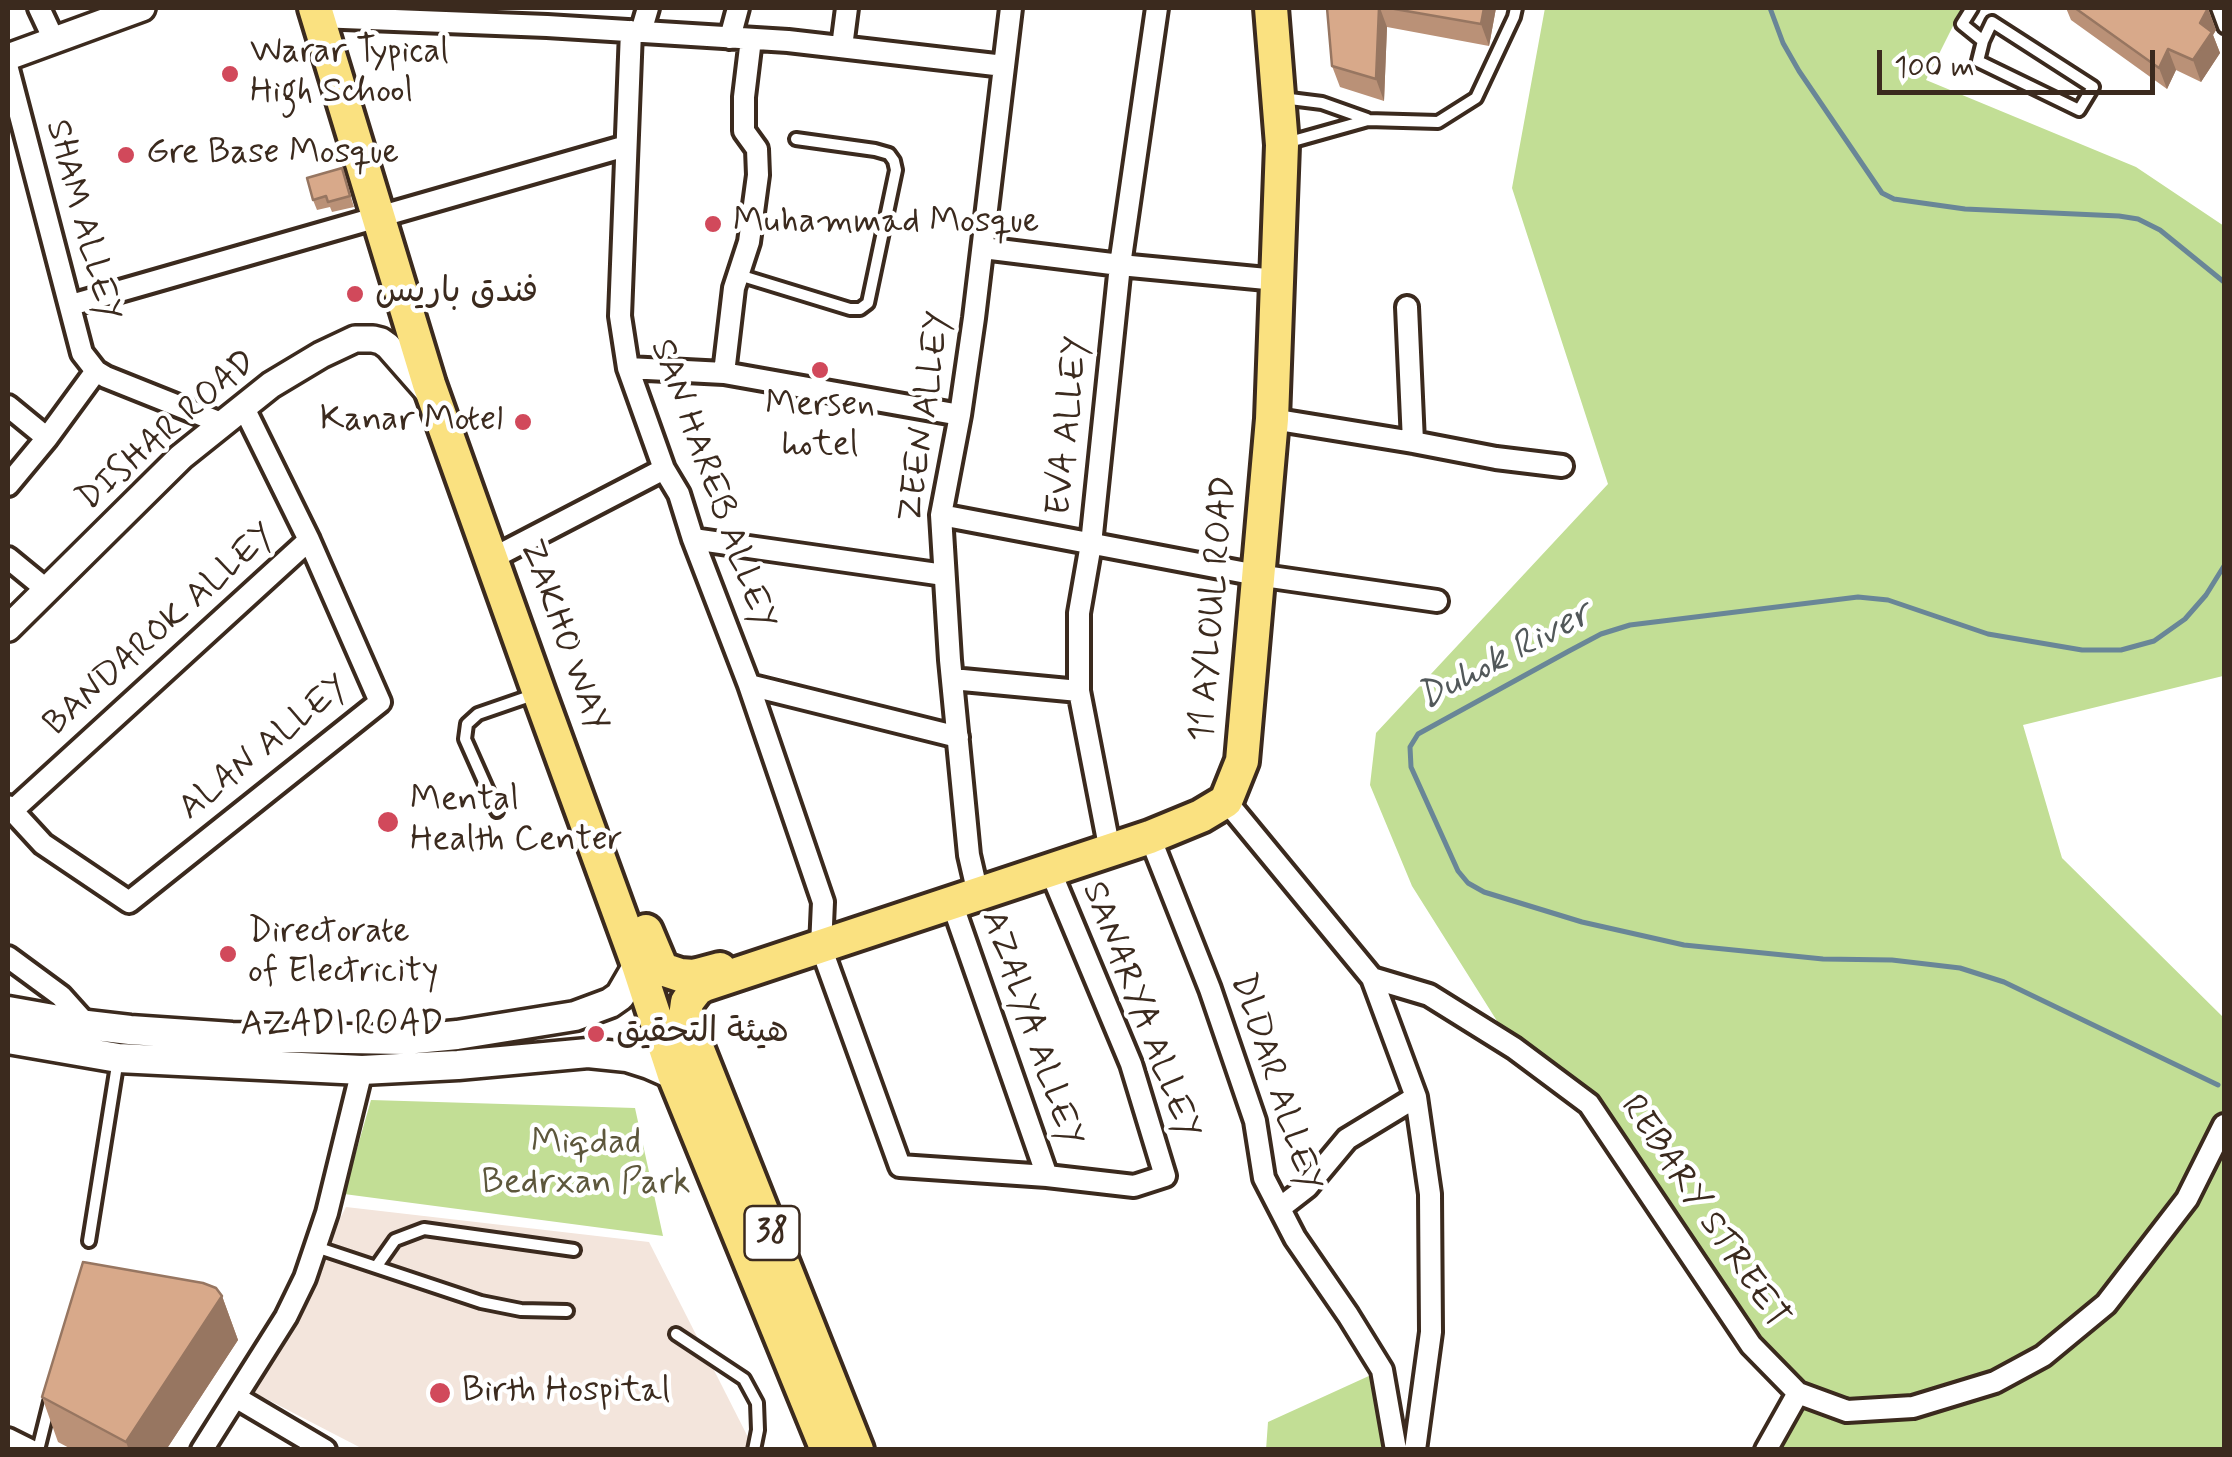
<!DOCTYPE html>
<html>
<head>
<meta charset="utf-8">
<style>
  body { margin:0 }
  #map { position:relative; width:2232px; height:1457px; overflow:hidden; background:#fff; font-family:Mynerve,sans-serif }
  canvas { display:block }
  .frame { position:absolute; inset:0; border:10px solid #3b2a1e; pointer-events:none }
  .scale { position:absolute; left:1877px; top:50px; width:278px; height:45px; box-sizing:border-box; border:5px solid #3b2a1e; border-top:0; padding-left:12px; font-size:30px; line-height:35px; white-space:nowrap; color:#3b2a1e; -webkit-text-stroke:8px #fff; paint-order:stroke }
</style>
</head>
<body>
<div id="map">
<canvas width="2232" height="1457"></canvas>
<div class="frame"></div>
<div class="scale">100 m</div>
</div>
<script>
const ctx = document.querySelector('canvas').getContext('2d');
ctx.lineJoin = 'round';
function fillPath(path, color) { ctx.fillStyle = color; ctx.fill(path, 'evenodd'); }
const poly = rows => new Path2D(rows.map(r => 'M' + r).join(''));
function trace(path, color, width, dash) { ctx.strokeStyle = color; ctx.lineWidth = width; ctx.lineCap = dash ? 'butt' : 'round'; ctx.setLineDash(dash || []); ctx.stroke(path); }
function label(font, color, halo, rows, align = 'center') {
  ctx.font = font + ' Mynerve,"Playpen Sans Arabic",sans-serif'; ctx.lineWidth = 9; ctx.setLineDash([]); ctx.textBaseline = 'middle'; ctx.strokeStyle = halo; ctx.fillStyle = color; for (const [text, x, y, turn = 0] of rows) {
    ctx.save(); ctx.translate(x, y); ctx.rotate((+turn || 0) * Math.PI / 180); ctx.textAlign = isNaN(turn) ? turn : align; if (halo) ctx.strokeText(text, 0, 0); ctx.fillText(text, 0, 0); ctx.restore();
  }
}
const built = poly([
  [346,1207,649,1242,754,1449,363,1449,251,1391]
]);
const green = poly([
  [1545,8,1962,8,1926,80,2136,167,2224,226,2224,674,2223,676,2023,725,2062,858,2224,1018,2224,1449,1766,1449,1798,1392,1751,1345,1589,1104,1514,1048,1412,886,1370,785,1376,733,1608,484,1512,188],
  [371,1100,635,1108,663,1236,344,1194],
  [1382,1370,1396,1449,1266,1450,1268,1422]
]);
const stream = poly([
  [1770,8,1783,43,1799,71,1882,193,1894,199,1965,209,2119,216,2138,219,2160,230,2224,282],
  [2218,1085,2004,982,1960,968,1892,960,1823,959,1684,945,1582,922,1484,892,1468,883,1458,871,1411,767,1410,747,1418,734,1569,651,1601,634,1630,625,1858,597,1888,600,1988,634,2082,650,2121,650,2154,641,2185,619,2206,595,2224,566]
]);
const service = poly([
  [1972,8,1962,24,1983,41],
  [2217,8,2224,27],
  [1992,22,2093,87,2079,110,1978,61,1983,41,1992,22],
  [1282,98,1322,103,1367,119],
  [1286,143,1368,120,1438,122,1476,98,1514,17,1516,8],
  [739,275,850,309,860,309,868,303,896,170,894,161,889,154,875,150,796,139],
  [497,811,465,739,467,724,478,714,533,695],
  [89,1241,118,1059],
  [316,1247,481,1302,521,1310,567,1311],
  [376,1267,395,1240,424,1229,574,1250],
  [676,1334,744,1379,757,1403,758,1430,754,1450],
  [38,1450,50,1402]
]);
const minor = poly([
  [39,8,54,40],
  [318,17,547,26,788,41,1004,66],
  [631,31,620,316,628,368,664,469,679,494,693,539,749,685,823,902,821,947,900,1166,1047,1176,1134,1186,1165,1176,1131,1064,1050,870],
  [641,32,648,8],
  [730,38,738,8],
  [842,47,847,8],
  [8,69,82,353,96,371,106,377,221,423],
  [983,248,1120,265,1277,280],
  [71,305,626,146],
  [1407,307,1413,442],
  [628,368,724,373,960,415],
  [724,373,734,288,749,242,758,175,757,149,744,131,744,97,751,39],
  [8,406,47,438],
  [1272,419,1413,442,1496,458,1562,466],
  [8,485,47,438,96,371],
  [941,515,1257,575,1437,601],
  [693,539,944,575],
  [8,558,47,590],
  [491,559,664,469],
  [952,679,1079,691],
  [749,685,958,737],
  [1226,801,1372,978,1429,995,1514,1048,1589,1104,1751,1345,1798,1393,1847,1411,1913,1407,1995,1382,2043,1356,2106,1304,2187,1199,2224,1125],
  [8,806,43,844,129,902,380,702,309,540,243,406],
  [12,811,309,540],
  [1150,837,1210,989,1255,1121,1264,1178,1295,1238,1348,1315,1382,1370,1396,1450],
  [1110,851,1079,691,1079,613,1091,544,1120,265,1157,8],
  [978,894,969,855,950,660,941,515,960,415,974,318,1011,8],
  [952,903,1047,1176],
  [8,957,61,996,87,1025],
  [1372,978,1416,1097,1430,1194,1431,1332,1415,1450],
  [1280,1208,1307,1187,1347,1139,1416,1097],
  [237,1398,325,1450],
  [8,1439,30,1450],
  [202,1450,286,1317,305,1278,327,1213,362,1070],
  [1766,1450,1798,1393]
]);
const tertiary = poly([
  [8,57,142,8],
  [8,628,181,457,271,385,321,355,355,339,373,339,381,341,388,346,431,395]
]);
const secondary = poly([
  [8,1011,87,1025,130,1030,232,1037,405,1040,457,1035,575,1016,610,1003,620,996,638,965],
  [8,1039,118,1058,362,1070,458,1065,588,1053,627,1057,649,1064,674,1075]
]);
const trunk = poly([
  [315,8,429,384,539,693,638,965,674,1075,827,1450],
  [646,931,662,969,680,975,694,976,720,969],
  [857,1450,685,1017,687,1002,697,989,704,985,1150,837,1201,816,1226,801,1242,761,1272,419,1282,145,1271,8]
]);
const wall = poly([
  [1327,8,1496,8,1489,46,1387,27,1384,101,1340,87,1332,66],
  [2066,8,2208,8,2216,30,2213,35,2220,53,2201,82,2176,70,2167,89,2071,20],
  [342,168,354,207,332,212,330,207,317,210,313,200],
  [222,1296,238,1340,166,1450,73,1450,58,1442,42,1397]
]);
const shadedWall = poly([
  [1380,8,1387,27,1384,101,1376,79],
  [1484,8,1496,8,1489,46,1481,24],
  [2208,9,2216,30,2213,35,2220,53,2201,82,2193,60,2200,23],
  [2168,49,2176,70,2167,89,2159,68],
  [222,1296,238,1340,166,1450,129,1450,126,1442]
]);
const building = poly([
  [1327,8,1379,8,1376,79,1332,66,1327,8],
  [1389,8,1484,8,1481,24,1389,8],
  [2075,8,2208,8,2200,23,2212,32,2193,60,2168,49,2159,68,2075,8],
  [342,168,350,196,328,202,326,196,313,200,307,178,342,168],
  [83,1262,203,1283,216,1288,222,1296,126,1442,42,1397,83,1262]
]);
const markers = [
  [230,74,10,"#d1495b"],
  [126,155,10,"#d1495b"],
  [713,224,10,"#d1495b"],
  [355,294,10,"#d1495b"],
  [820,370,10,"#d1495b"],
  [523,422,10,"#d1495b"],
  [388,822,12,"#d1495b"],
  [228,954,10,"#d1495b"],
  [596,1034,10,"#d1495b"],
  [440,1393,12,"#d1495b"]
];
const shields = [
  [772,1233,55]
];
const shieldNames = [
  ["38",772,1233]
];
const poiNames = [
  ["Warar Typical",250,54],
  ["High School",250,94],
  ["Gre Base Mosque",146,155],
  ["Muhammad Mosque",733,224],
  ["فندق باريس",375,294],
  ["Mersen",820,407,"center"],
  ["hotel",820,447,"center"],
  ["Kanar Motel",503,422,"right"],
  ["Mental",410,802],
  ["Health Center",410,842],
  ["Directorate",248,934],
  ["of Electricity",248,974],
  ["هيئة التحقيق",616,1034],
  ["Birth Hospital",462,1393]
];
const streetNames = [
  ["SHAM ALLEY",81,221,75],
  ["ZEEN ALLEY",927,417,-82],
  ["EVA ALLEY",1070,426,-84],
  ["DISHAR ROAD",168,432,-41],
  ["SAN HAREB ALLEY",711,485,70],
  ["11 AYLOUL ROAD",1215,609,-85],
  ["BANDAROK ALLEY",161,631,-42],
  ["ZAKHO WAY",562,636,70],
  ["ALAN ALLEY",265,749,-39],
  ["SANARYA ALLEY",1139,1011,69],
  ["AZADI ROAD",342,1027],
  ["AZALYA ALLEY",1030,1029,71],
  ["DLDAR ALLEY",1274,1083,72],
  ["REBARY STREET",1703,1213,56]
];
const parkNames = [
  ["Miqdad",586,1145],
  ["Bedrxan Park",586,1185]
];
const waterNames = [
  ["Duhok River",1505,658,-28]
];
fillPath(built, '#f3e5dc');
fillPath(green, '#c2de95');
trace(stream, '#698697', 5);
trace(service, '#3b2a1e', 18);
trace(minor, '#3b2a1e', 28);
trace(tertiary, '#3b2a1e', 32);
trace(secondary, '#3b2a1e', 35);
trace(trunk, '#3b2a1e', 40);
trace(service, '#fff', 10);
trace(minor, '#fff', 20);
trace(tertiary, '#fff', 25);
trace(secondary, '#fff', 28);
trace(trunk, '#fae180', 32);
fillPath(wall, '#ba9177');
fillPath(shadedWall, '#977661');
fillPath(building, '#d8a98a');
trace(building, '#977661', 2.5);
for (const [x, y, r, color] of markers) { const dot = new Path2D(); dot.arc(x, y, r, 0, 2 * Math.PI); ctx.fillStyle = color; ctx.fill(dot); trace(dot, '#fff', 4); }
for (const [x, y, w] of shields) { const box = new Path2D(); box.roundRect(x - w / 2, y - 27, w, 54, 8); ctx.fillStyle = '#fff'; ctx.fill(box); trace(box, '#3b2a1e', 2.5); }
label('bold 32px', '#3b2a1e', null, shieldNames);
label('35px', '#3b2a1e', '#fff', poiNames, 'left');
label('35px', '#3b2a1e', '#fff', streetNames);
label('35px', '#5d573c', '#fff', parkNames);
label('italic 38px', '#52585a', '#fff', waterNames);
</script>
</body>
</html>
